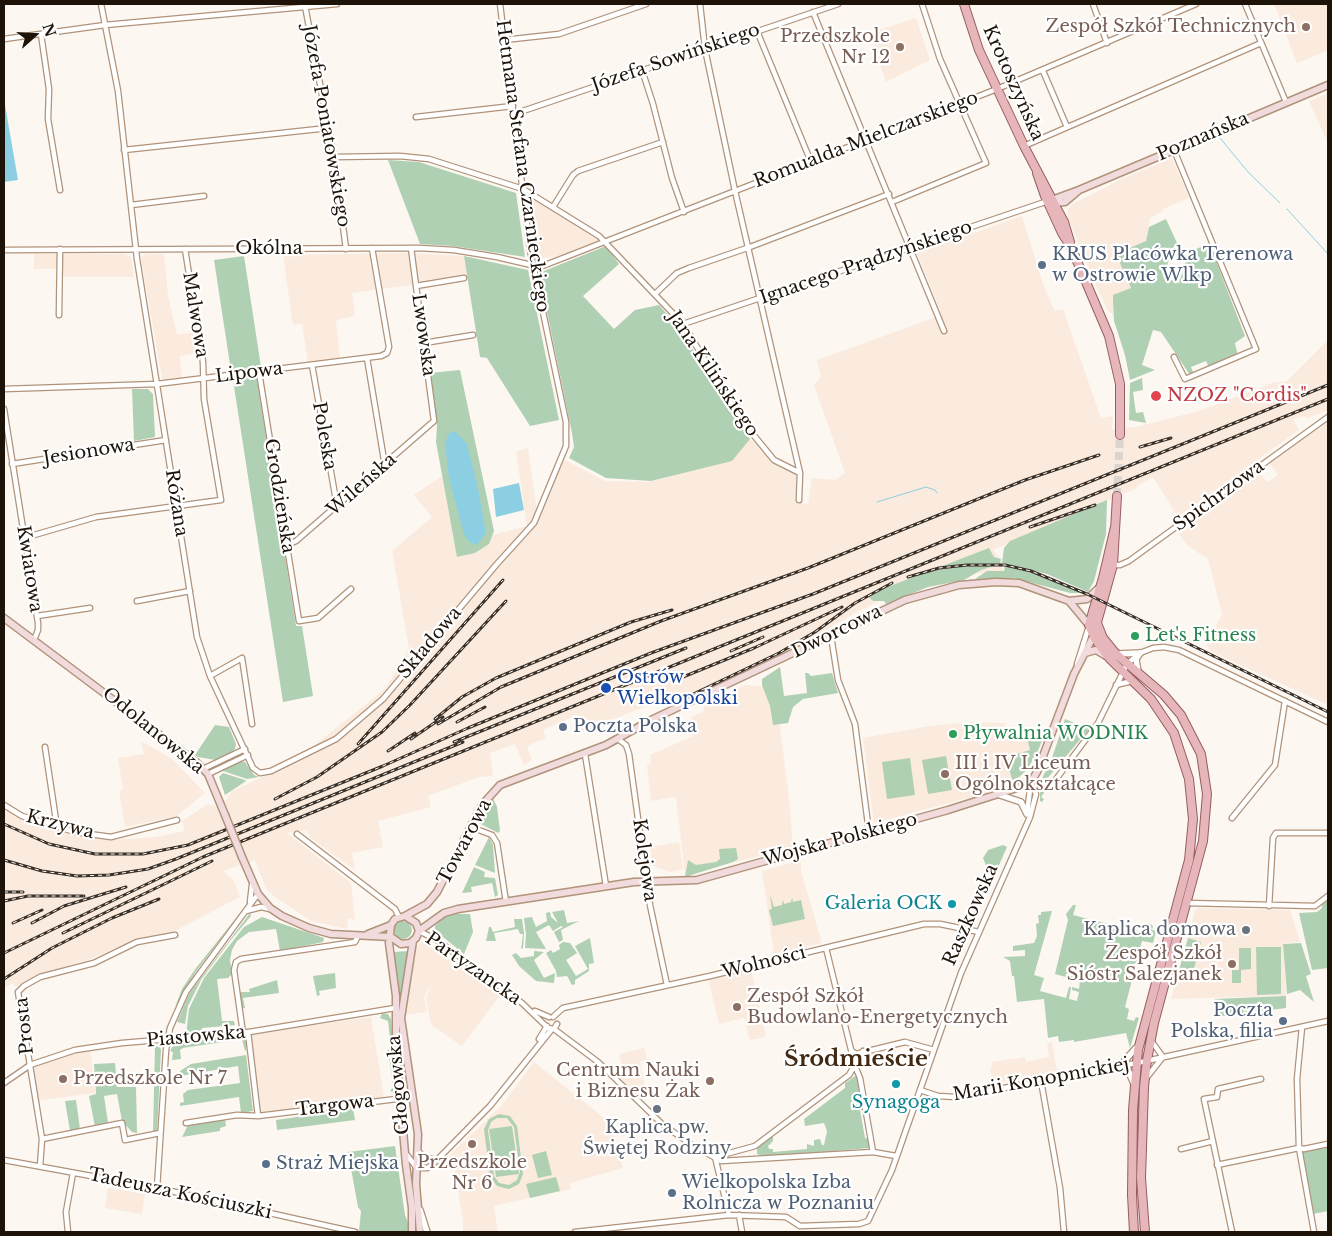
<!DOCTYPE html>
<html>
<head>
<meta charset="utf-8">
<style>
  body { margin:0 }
  #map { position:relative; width:1332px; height:1236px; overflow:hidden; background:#fdf7f2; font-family:"Libre Baskerville",serif }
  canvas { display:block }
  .frame { position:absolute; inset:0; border:5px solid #1e1309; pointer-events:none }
  .north { position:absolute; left:10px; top:10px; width:50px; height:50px; -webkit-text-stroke:4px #fff; paint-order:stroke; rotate:71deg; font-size:14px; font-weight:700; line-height:20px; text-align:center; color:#1e1309 }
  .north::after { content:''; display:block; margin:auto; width:18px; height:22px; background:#1e1309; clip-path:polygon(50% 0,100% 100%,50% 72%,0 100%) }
</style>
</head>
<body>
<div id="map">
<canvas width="1332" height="1236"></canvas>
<div class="frame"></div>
<div class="north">N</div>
</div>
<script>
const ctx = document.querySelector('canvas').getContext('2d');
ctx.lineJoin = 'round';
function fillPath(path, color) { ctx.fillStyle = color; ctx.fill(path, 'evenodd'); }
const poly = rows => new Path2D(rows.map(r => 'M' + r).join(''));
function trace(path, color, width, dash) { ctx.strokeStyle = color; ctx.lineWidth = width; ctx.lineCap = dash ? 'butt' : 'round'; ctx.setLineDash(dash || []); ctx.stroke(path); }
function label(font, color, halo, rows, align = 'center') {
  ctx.font = font + ' "Libre Baskerville",serif'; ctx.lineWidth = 4.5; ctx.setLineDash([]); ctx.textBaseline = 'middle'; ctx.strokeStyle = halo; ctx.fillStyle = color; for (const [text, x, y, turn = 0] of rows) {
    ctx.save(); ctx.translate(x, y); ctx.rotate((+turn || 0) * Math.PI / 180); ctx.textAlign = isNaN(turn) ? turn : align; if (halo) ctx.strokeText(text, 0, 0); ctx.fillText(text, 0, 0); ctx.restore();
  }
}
const built = poly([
  [1274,4,1328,4,1328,54,1327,51,1297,63],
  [916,18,930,60,886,82,870,33],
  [1328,93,1328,143,1309,101],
  [1172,158,1189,198,1163,209,1163,211,1150,218,1146,241,1116,254,1131,288,1113,300,1114,315,1108,311,1097,288,1068,218,1068,210,1072,204,1120,180],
  [530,198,538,201,600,241,555,257,537,258],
  [1022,216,1044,287,1055,311,1063,309,1101,418,1113,416,1112,429,1136,427,1199,411,1275,382,1286,382,1328,340,1328,410,1307,419,1305,416,1293,419,1299,430,1178,517,1153,477,1137,486,1137,488,993,550,1000,558,1004,573,941,574,909,586,853,614,792,651,680,703,676,694,582,732,575,716,543,730,546,738,529,745,527,748,532,760,524,765,515,744,490,753,493,776,479,777,428,796,431,807,378,821,383,847,352,853,355,870,312,839,306,830,287,833,351,883,355,920,348,918,347,929,311,921,275,897,266,889,255,860,223,871,234,881,240,897,169,934,130,942,83,962,82,961,43,974,15,987,13,983,4,988,4,807,18,816,60,832,111,840,155,837,185,831,182,821,208,804,213,806,226,800,232,791,243,786,314,754,311,748,386,688,409,648,392,551,432,517,414,495,442,476,458,557,475,553,485,546,492,535,527,526,516,452,528,448,537,512,545,505,563,459,605,481,649,482,692,470,743,447,750,439,796,474,796,499,808,505,812,478,835,480,845,473,814,385,821,377,817,360,942,315,917,253],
  [407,253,464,256,467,277,352,293,355,316,336,320,340,359,308,363,302,324,293,325,283,255],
  [34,254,124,254,131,257,134,277,65,277,58,269,34,269],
  [145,254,164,254,168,296,177,334,194,333,197,353,180,356,182,381,163,384,141,258],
  [1328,421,1328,705,1210,651,1206,643,1222,615,1208,559,1188,546,1177,531,1259,472,1267,482,1278,475,1270,463],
  [745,685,765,687,780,726,789,798,793,847,685,875,676,797,651,801,647,765,651,764,650,755,693,736,691,717,704,711,704,702],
  [973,722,1005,723,1006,731,1045,732,1032,763,1020,777,1002,789,874,823,863,738,929,726],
  [141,741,171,758,205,793,177,816,125,827,119,791,123,790,118,758,144,754],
  [679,842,683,869,670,872,653,866,650,847],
  [801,860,801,871,822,943,774,954,762,871],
  [1199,908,1290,910,1300,942,1283,943,1286,996,1171,999,1195,910],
  [423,940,447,960,451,957,501,994,462,1046,431,1025,426,998,432,982,424,997,427,1012,405,1015,417,947],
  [751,969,766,1037,750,1040,744,1018,719,1024,708,979],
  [371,1017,384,1097,261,1113,251,1034],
  [1052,1042,1057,1071,993,1084,990,1070,992,1067,991,1062,1025,1057,1026,1062,1049,1057,1047,1043],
  [90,1048,95,1093,36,1101,30,1065],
  [644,1048,647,1060,640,1062,645,1085,636,1093,617,1074,623,1067,619,1054],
  [534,1062,603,1117,611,1134,614,1134,623,1168,570,1183,571,1189,494,1206,498,1232,463,1232,463,1221,454,1165,447,1158,502,1105],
  [108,1188,145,1194,142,1214,105,1208]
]);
const green = poly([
  [388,160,419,162,516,193,525,257,453,246,420,244],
  [1166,219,1177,243,1174,246,1163,277,1179,283,1188,253,1209,243,1245,336,1235,343,1238,356,1209,368,1206,361,1191,367,1194,374,1190,375,1161,332,1153,330,1142,365,1155,370,1130,380,1125,355,1114,321,1113,300,1113,295,1131,288,1116,254,1146,241,1149,227],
  [606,246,619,264,583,296,614,329,635,310,659,305,680,329,750,439,732,461,651,481,606,478,569,458,574,447,572,433,539,273],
  [244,256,261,367,231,371,214,260],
  [464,256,528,270,559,420,530,426,487,358,480,357],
  [460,370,494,531,489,544,475,553,457,557,436,442,437,426,429,373],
  [253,377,257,379,296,626,302,626,313,696,283,702,233,380],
  [1142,378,1143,390,1133,392,1136,413,1143,412,1146,423,1129,420,1130,383],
  [132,389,148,389,153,394,155,437,134,441],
  [1107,500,1106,534,1094,581,1088,592,1047,574,1002,563,1004,548,1010,541],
  [989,548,994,557,1001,559,1000,564,981,570,964,580,928,587,886,604,884,601,873,601,869,597,885,588],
  [1005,565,1037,574,1082,593,1070,593,1014,578,975,579,987,571,1004,571],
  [780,667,784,696,807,693,805,673,808,673,811,676,832,673,838,693,803,699,793,707,788,723,773,725,770,706,762,685,762,679],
  [1065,719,1089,729,1041,786,1046,790,1041,797,1044,799,1042,802,1040,801,1040,782,1051,761],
  [215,725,229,727,236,744,235,749,232,753,215,760,198,757,195,755],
  [1037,735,1042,741,1037,753,1026,771,1013,782,1006,759,1010,758,1010,756,1030,750,1027,738],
  [946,756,952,790,928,794,922,760],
  [910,758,915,795,887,799,882,762],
  [239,761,245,762,254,775,259,777,247,779,220,770],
  [223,773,245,780,246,781,225,795,219,777],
  [493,798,497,807,500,831,498,833,479,823],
  [489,837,493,845,495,873,475,865],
  [1003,845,1007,847,992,881,983,858,988,850],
  [736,848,738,859,733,862,685,877,688,860,696,865,716,862,720,859,719,849],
  [474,867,485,872,484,877,495,878,498,895,495,897,492,883,471,887,472,892,462,893],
  [770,895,774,907,782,905,783,900,784,904,791,902,792,898,793,902,801,900,805,919,773,926,769,910,772,909],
  [1328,898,1328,968,1312,970,1299,913,1317,912,1322,908,1322,903],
  [1073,905,1076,905,1073,915,1147,934,1149,923,1153,926,1152,930,1156,931,1153,943,1142,941,1125,1007,1129,1009,1127,1019,1134,1021,1136,1017,1139,1018,1130,1048,1126,1033,1074,1042,1074,1040,1059,1042,1058,1036,1048,1038,1044,999,1017,1002,1014,976,1012,976,1010,961,1003,957,1025,956,1025,950,1013,951,1013,946,1034,943,1037,936,1036,924,1039,923,1038,915,1041,915,1041,912,1052,911,1034,975,1044,978,1040,991,1066,998,1069,987,1071,987,1069,999,1077,1001,1079,992,1072,990,1072,987,1079,989,1080,981,1055,974,1068,920,1066,914],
  [244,908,195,973,175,1007,182,989,196,968],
  [564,910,567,923,579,921,561,930,563,940,559,942,554,932,563,927,561,926,553,931,549,925,536,932,546,949,525,948,526,935,524,918,532,917,536,927,547,921,546,913,550,912,551,917,558,923,552,912],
  [457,912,459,914,470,914,473,932,464,954,443,937,437,936,435,931,435,926,442,918],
  [250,913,251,916,230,941,201,980,188,1006,185,1024,177,1022,189,994],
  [262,917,324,938,323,942,280,951,276,929,249,932,237,941,232,950,230,960,232,974,228,978,217,979,222,1021,234,1021,235,1025,202,1028,203,1033,186,1035,189,1009,204,978,244,927],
  [514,919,522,919,524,933,523,948,521,949,523,934,520,934,518,929,494,933,496,941,486,941,489,927,491,927,493,932,515,927],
  '394 930a9 9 0 1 1 18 0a9 9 0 1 1-18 0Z',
  [590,938,594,963,589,964,589,971,575,980,575,984,572,985,567,976,557,977,556,971,546,953,551,950,553,953,560,949,559,945,563,942,570,943,577,953,566,960,576,976,588,969,575,946],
  [1188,938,1201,942,1192,976,1177,978],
  [1301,943,1311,974,1306,976,1314,1002,1300,990,1287,994,1283,944],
  [1256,947,1281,947,1281,994,1257,995],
  [1239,948,1251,948,1251,969,1241,970,1241,983,1232,983,1232,970,1239,970],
  [409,951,400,999,392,952],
  [534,951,544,952,534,960,544,978,555,973,554,983,536,981,519,966,512,955,516,953,521,958,534,956],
  [335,973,336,988,319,991,320,995,317,996,313,976],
  [277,980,279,993,243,998,245,1008,241,1009,238,992,250,992,249,989],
  [1286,996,1286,1008,1215,1017,1215,999],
  [382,1013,388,1014,391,1019,396,1090,393,1093,390,1090,393,1088,389,1055,384,1055,391,1047,388,1021,380,1018],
  [236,1035,237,1039,243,1038,246,1041,246,1050,245,1051,242,1039,183,1048,180,1050,181,1059,172,1060,173,1052,170,1051,175,1042],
  [155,1046,160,1047,161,1050,157,1132,153,1133],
  [246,1055,253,1111,241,1113,239,1097,180,1106,180,1103,184,1102,183,1094,188,1090,240,1083,238,1066,180,1076,180,1071,191,1064],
  [115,1063,117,1087,136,1087,137,1133,132,1132,122,1121,117,1094,104,1096,108,1123,95,1127,89,1096,96,1094,94,1064],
  [855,1076,858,1078,864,1110,860,1110,865,1138,869,1139,869,1148,778,1156,762,1156,757,1154,757,1147,773,1136,773,1141,768,1146,769,1149,773,1149,773,1152,807,1149,807,1144,814,1146,814,1140,820,1139,822,1145,824,1145,827,1131,824,1123,805,1126,804,1119,845,1088,845,1083],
  [76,1100,80,1129,70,1131,65,1101],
  [353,1109,355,1120,277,1130,276,1120],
  [499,1114,510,1116,517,1126,523,1174,519,1184,509,1189,497,1186,490,1177,484,1129,489,1119],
  [497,1118,507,1118,514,1127,520,1172,517,1180,509,1185,499,1183,494,1176,488,1130,491,1122],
  [225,1119,226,1126,220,1128,220,1131,182,1137,188,1125],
  [512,1126,519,1174,496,1177,489,1129],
  [395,1146,405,1215,410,1228,408,1232,359,1231,361,1211,358,1207,348,1152],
  [1328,1146,1328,1211,1313,1214,1301,1152],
  [546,1151,552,1175,538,1178,532,1155],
  [556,1177,560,1191,530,1198,526,1184]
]);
const water = poly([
  [4,99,18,180,4,182],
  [455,431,467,444,477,483,486,533,477,545,469,542,464,534,449,479,445,444,449,433],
  [519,483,524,510,496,517,493,489]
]);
const stream = poly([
  [1220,138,1248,172,1280,203],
  [1287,209,1328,254],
  [877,502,926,487,935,490,937,493]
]);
const primaryTunnel = poly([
  [1117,496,1120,435]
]);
const minor = poly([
  [101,4,118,91,137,259,197,637,210,676,253,768,260,773,271,771,336,739,383,699,496,565,534,523,566,446,566,422,530,250,500,4],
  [700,4,705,49,735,191,800,473,799,500],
  [1093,4,1107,43],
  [1245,4,1286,102],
  [305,6,334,157,346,249],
  [813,12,944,331],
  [757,31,811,162],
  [41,34,49,89,48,119,60,190],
  [4,39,105,25,337,4],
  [504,40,559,34,646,4],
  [642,70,653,104,672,178,684,212],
  [1043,71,1067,127],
  [514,114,838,4],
  [416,117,513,106],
  [1024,146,1261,43],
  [124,150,328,128],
  [1174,150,1256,349,1185,379,1174,357],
  [334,157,400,156,429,159,523,189,599,236,683,324,742,421,774,460,800,473],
  [892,202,986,163,940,59,922,4],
  [131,205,204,196],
  [553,207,573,175,578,171,663,142],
  [4,250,419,248,454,250,497,257,540,267,997,89,1196,4],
  [416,286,464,278],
  [655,294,677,273,689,268,750,247,889,194],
  [59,315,60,249],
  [683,324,1048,201],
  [424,343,473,335],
  [367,358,385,466],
  [312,365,337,506],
  [259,372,299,621,318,618,351,589],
  [4,389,157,384,381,356,387,353,389,347,372,248],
  [4,409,38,623,38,630,34,640],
  [12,464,166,440],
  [24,538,96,517,221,500,204,399,203,362,185,249],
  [287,545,296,541,434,421,411,248],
  [1112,565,1120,565,1129,561,1328,417],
  [137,601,190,591],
  [37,616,90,608],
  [831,636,838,680,855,724,869,832],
  [1077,664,1089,626],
  [210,676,242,658,252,724],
  [1116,685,1132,681],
  [618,739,626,745,629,754,650,905,667,985],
  [45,747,57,827],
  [585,754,606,886],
  [203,769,245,749],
  [208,774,248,755],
  [1051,786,1098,723,1127,664,1140,653,1153,648,1164,647,1179,650,1328,722],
  [4,805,22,816,75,832,111,837,177,820],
  [1027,813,1031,782],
  [1232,818,1275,765,1285,701],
  [471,827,492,835,497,843,506,902],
  [297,834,395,909,399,917],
  [250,902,252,885],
  [1187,903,1315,906,1328,896],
  [1269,906,1273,838,1276,833,1328,833],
  [246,911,261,907,270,909],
  [419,931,437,940,522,1003,548,1028,554,1029,557,1024],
  [826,948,855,1066,860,1078,873,1152],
  [535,1011,549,1017],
  [553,1017,563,1008,710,976,924,924,940,924,979,932],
  [1302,1027,1297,1079,1299,1148,1314,1232],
  [554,1029,598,1062,662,1124,692,1145,721,1161,873,1152,896,1156],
  [248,1032,258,1116],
  [243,1033,234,970,236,962,241,959,355,942,358,936],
  [539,1039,547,1026],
  [1152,1042,1163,1057],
  [852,1051,856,1054,905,1042,934,1050],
  [1147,1077,1162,1058],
  [1041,1081,1060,1188,1064,1232],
  [4,1083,30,1065,75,1050,122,1043,243,1033,395,1008],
  [920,1090,938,1096,956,1097,1137,1063,1328,1021],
  [186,1123,237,1115,258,1116,413,1097],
  [42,1139,122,1123,125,1140,160,1133],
  [1181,1149,1213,1141],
  [418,1151,425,1158,437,1160],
  [406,1154,417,1168,427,1168,433,1164,490,1106,552,1029],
  [715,1157,755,1146,849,1075,863,1051],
  [715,1157,729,1215],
  [4,1160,157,1188,355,1232],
  [1217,1165,1299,1148,1304,1149,1328,1144],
  [40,1166,42,1139,18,992,24,986,40,977,94,963,137,942,175,935],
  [157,1188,166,1050,170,1028,186,992,258,894],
  [739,1215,742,1232],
  [68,1232,66,1212,73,1173],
  [575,1232,729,1215,786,1217,800,1226,859,1224,868,1221,892,1170,961,973,1030,817,1036,794,1031,782],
  [1232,1232,1204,1099,1217,1097,1218,1089,1261,1079]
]);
const tertiary = poly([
  [1117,654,1140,653],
  [1138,672,1136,659,1140,653],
  [1000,795,1021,802,1027,814],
  [1134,1084,1129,1072,1120,1066,1136,1048],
  [420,1210,427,1232]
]);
const secondary = poly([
  [1049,201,1079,190,1328,85],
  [1052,203,1065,202,1078,191],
  [1069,601,1087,599,1100,587],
  [4,618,196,762,208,774,225,815],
  [1085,653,1096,650,1106,656],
  [242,857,258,894,270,908,282,916,309,928,331,934,391,937],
  [405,916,427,904,437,892,482,805,500,785,606,745,651,720,905,600,959,585,996,582,1019,583,1069,601,1089,625],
  [419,931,444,913,458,909,634,882,697,880,948,810,1020,787,1031,782,1037,772,1074,674,1095,633],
  [368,934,391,925],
  [391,937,401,944,410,943,416,938,419,931,416,923,405,916,395,919,391,925,389,943,396,996,396,1049,406,1165,412,1208,412,1232],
  [413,941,401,1018,418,1134,416,1184,420,1232]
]);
const primary = poly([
  [964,4,979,50,1024,146,1064,222,1070,242],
  [1037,173,1045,196,1062,233,1071,247,1109,336,1120,384,1120,435],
  [1115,527,1103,578,1089,625,1095,639,1110,659,1151,699,1174,733,1189,779,1193,819,1189,860,1138,1050,1133,1110,1132,1195,1134,1232],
  [1097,623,1103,638,1116,654,1164,695,1181,715,1201,754,1207,794,1203,841,1154,1023,1147,1060,1144,1087,1141,1178,1145,1232],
  [1096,626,1113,565,1117,496]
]);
const rail = poly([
  [1140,447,1171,438],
  [1030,527,1095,505],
  [908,577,939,568,967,565,1005,565,1031,571,1087,594,1328,712],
  [731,651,763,637],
  [683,677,754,648,842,607],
  [687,697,779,653,815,632,855,603,892,583],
  [435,719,462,697,496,678,631,622,672,610],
  [457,722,485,707],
  [438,724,501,687,661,621,808,568,1025,480,1099,455],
  [411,739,443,717],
  [454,742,686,648],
  [358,744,503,580],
  [388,751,415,733],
  [275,799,317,777,382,732,410,705,506,601],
  [4,824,49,844,95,854,143,854,188,845,383,766,468,728,651,653,813,594,1328,385],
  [4,860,42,871,77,876,109,875,148,869,176,859,463,742],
  [4,892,23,892],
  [4,901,28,896,84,896],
  [13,923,42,910],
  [32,923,64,906,126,887],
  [63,933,212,861],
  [4,953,203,857,1328,399],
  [4,979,52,948,112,918,159,899]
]);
const secondaryBridge = poly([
  [225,815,242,857]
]);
const markers = [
  [1306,27,5,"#8d6e63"],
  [900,47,5,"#8d6e63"],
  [1042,265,5,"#5c6f8a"],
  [1156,396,6,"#e0444e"],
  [1135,636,5,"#2e9e5b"],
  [606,688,6,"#1a4fb4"],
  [563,727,5,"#5c6f8a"],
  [953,734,5,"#2e9e5b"],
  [945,774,5,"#8d6e63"],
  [952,904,5,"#0f9aa8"],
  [1246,930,5,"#6b7280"],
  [1232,964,5,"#8d6e63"],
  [737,1007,5,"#8d6e63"],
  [1283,1021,5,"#5c6f8a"],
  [63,1079,5,"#8d6e63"],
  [710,1081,5,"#8d6e63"],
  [896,1084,5,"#0f9aa8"],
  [657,1109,5,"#6b7280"],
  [472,1144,5,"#8d6e63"],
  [266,1164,5,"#5c6f8a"],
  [672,1193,5,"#5c6f8a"]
];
const educationNames = [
  ["Zespół Szkół Technicznych",1296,27],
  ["Przedszkole",890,37],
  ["Nr 12",890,58],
  ["III i IV Liceum",955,764,"left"],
  ["Ogólnokształcące",955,785,"left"],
  ["Zespół Szkół",1222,954],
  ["Sióstr Salezjanek",1222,975],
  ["Zespół Szkół",747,997,"left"],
  ["Budowlano-Energetycznych",747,1018,"left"],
  ["Centrum Nauki",700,1071],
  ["i Biznesu Żak",700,1092],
  ["Przedszkole Nr 7",73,1079,"left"],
  ["Przedszkole",472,1163,"center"],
  ["Nr 6",472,1184,"center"]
];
const streetNames = [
  ["Józefa Sowińskiego",676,58,-19],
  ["Krotoszyńska",1013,83,66],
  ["Józefa Poniatowskiego",326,126,80],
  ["Poznańska",1203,137,-23],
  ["Romualda Mielczarskiego",866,140,-21],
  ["Hetmana Stefana Czarnieckiego",522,166,82],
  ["Okólna",269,249],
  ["Ignacego Prądzyńskiego",866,263,-19],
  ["Malwowa",195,315,81],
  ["Lwowska",423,335,82],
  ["Lipowa",249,373,-7],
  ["Jana Kilińskiego",713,374,56],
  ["Poleska",324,436,80],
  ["Jesionowa",89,452,-9],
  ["Wileńska",362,485,-41],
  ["Grodzieńska",279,496,81],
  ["Spichrzowa",1219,496,-36],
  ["Różana",176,503,81],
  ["Kwiatowa",29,569,81],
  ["Dworcowa",837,632,-26],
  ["Składowa",430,643,-50],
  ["Odolanowska",153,731,39],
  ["Krzywa",60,825,14],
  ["Wojska Polskiego",840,840,-15],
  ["Towarowa",465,842,-62],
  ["Kolejowa",644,860,82],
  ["Raszkowska",971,915,-66],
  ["Wolności",764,963,-14],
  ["Partyzancka",473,969,35],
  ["Prosta",25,1026,-96],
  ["Piastowska",196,1037,-5],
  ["Marii Konopnickiej",1041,1080,-10],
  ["Głogowska",399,1085,-95],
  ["Targowa",335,1106,-7],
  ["Tadeusza Kościuszki",180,1194,12]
];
const serviceNames = [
  ["KRUS Placówka Terenowa",1052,255],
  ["w Ostrowie Wlkp",1052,276],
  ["Poczta Polska",573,727],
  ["Poczta",1273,1011,"right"],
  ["Polska, filia",1273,1032,"right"],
  ["Straż Miejska",276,1164],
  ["Wielkopolska Izba",682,1183],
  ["Rolnicza w Poznaniu",682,1204]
];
const healthNames = [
  ["NZOZ \"Cordis\"",1167,396]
];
const leisureNames = [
  ["Let's Fitness",1145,636],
  ["Pływalnia WODNIK",963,734]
];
const transitNames = [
  ["Ostrów",617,678],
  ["Wielkopolski",617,699]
];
const cultureNames = [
  ["Galeria OCK",942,904],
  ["Synagoga",896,1103,"center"]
];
const worshipNames = [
  ["Kaplica domowa",1236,930],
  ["Kaplica pw.",657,1128,"center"],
  ["Świętej Rodziny",657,1149,"center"]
];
const districtNames = [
  ["Śródmieście",856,1060]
];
fillPath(built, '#faebde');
fillPath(green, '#b0d0b3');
fillPath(water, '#8dcfe2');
trace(stream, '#8dcfe2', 1);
trace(primaryTunnel, '#dcd5cf', 8, [8, 4]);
trace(minor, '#b0937a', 7);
trace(tertiary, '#b0937a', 8);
trace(secondary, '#b0937a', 9);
trace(primary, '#955e5f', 10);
trace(minor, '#fff', 4.5);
trace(tertiary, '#fff', 5.5);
trace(secondary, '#f2dbdd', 6);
trace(primary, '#e6b6bb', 8);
trace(rail, '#3b3027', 3);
trace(rail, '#fff', 1, [4]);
trace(secondaryBridge, '#b0937a', 9, []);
trace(secondaryBridge, '#f2dbdd', 6);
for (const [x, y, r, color] of markers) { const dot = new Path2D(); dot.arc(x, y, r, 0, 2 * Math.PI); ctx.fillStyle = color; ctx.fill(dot); trace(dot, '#fff', 2); }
label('18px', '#785e54', '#fff', educationNames, 'right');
label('18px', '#1e1309', '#fff', streetNames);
label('18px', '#4e5e75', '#fff', serviceNames, 'left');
label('18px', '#be3a42', '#fff', healthNames, 'left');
label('18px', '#27864d', '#fff', leisureNames, 'left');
label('18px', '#164399', '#fff', transitNames, 'left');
label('18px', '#0d838f', '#fff', cultureNames, 'right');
label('18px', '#5b616d', '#fff', worshipNames, 'right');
label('bold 22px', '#412912', '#fff', districtNames);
</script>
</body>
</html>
